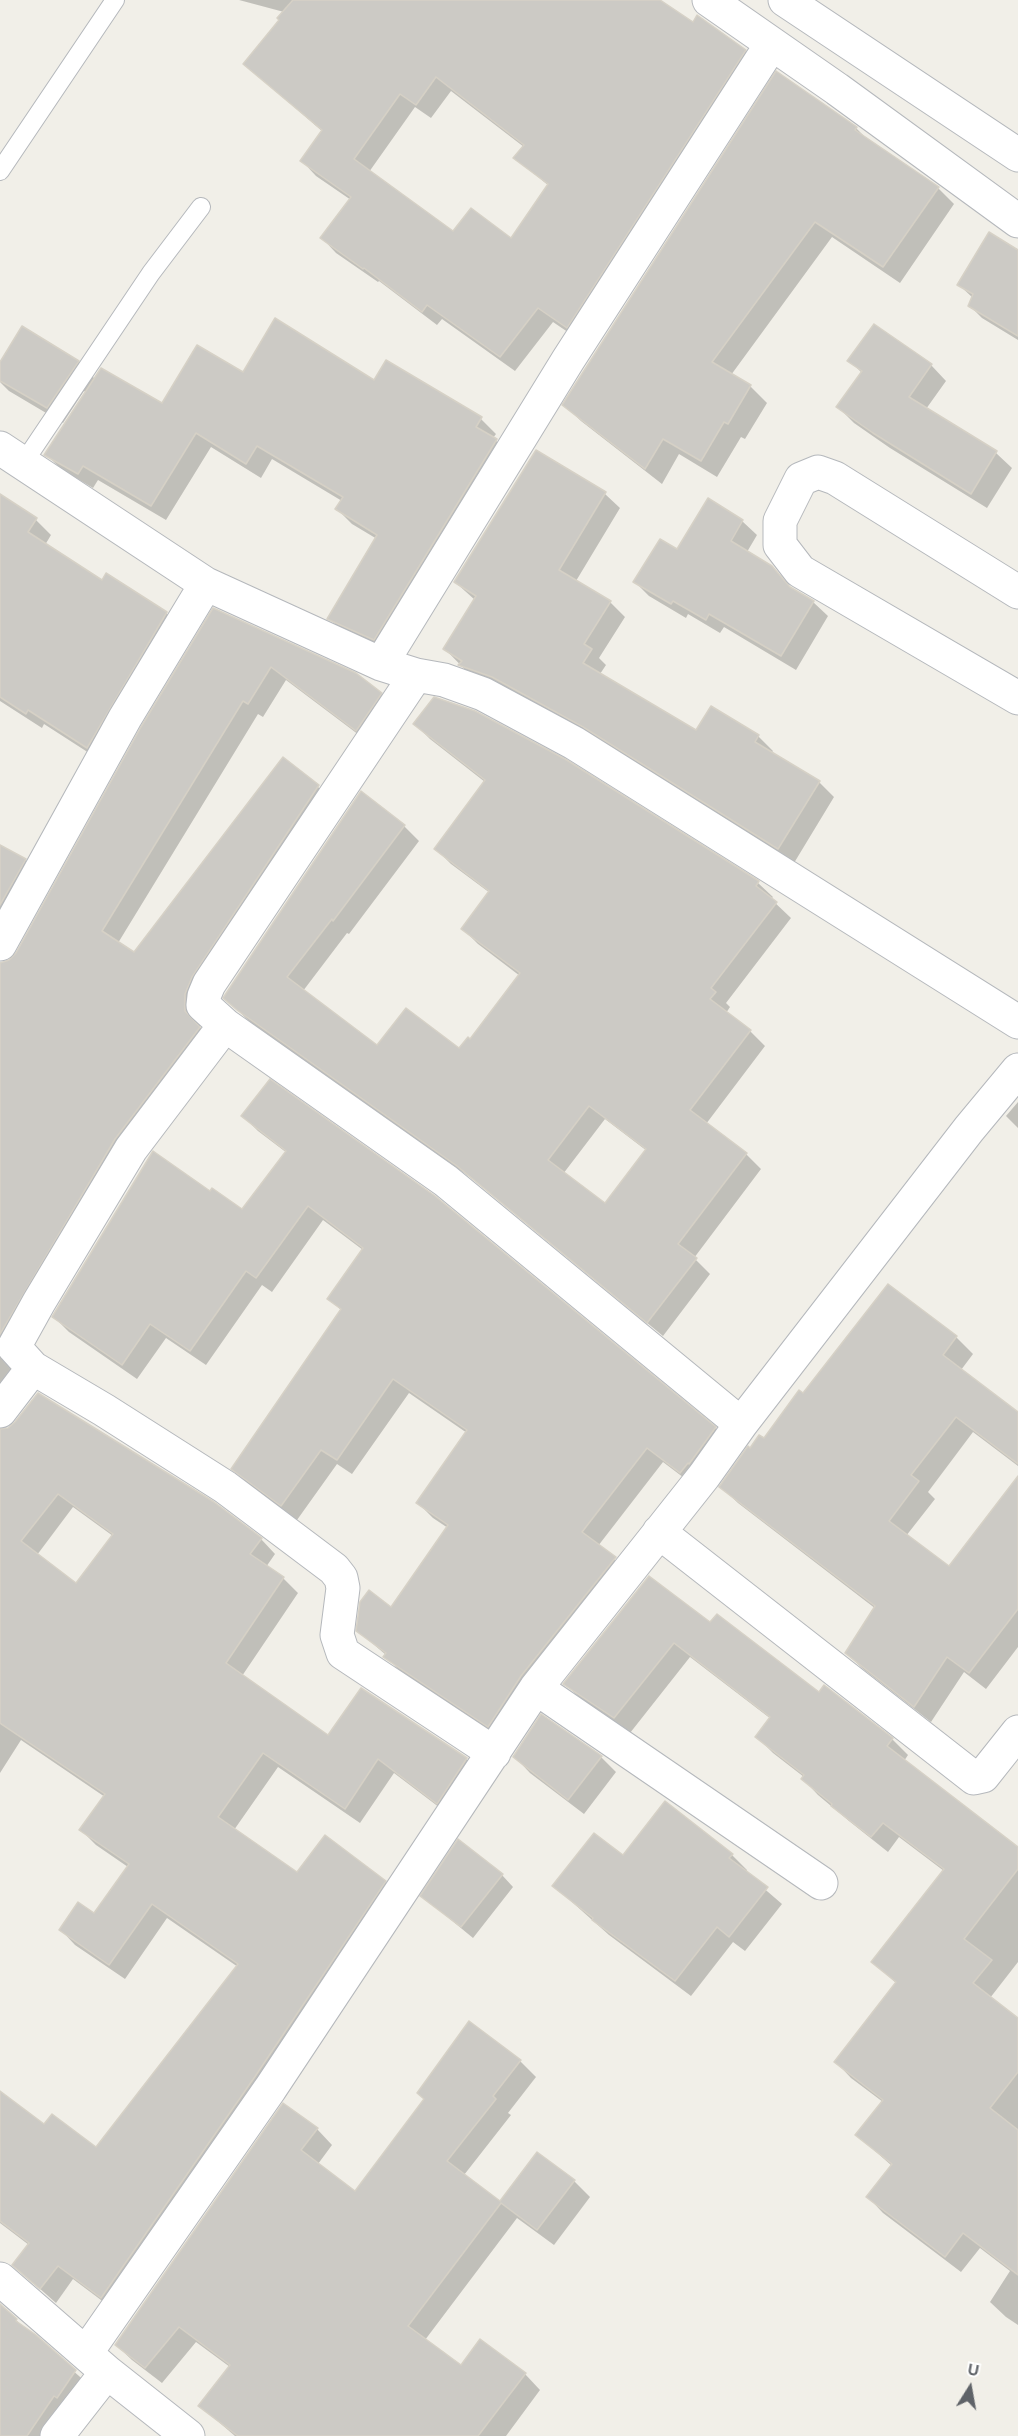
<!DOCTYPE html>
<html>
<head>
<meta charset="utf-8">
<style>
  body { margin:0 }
  #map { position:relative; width:1018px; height:2436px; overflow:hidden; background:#f1efe8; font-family:Figtree,sans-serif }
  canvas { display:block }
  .north { position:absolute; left:940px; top:2358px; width:60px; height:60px; -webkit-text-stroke:4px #fff; paint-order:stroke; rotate:11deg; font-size:16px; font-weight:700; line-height:24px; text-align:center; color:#5f6368 }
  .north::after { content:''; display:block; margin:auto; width:21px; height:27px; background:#5f6368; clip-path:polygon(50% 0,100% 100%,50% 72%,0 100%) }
</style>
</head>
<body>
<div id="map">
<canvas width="1018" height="2436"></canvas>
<div class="north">U</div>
</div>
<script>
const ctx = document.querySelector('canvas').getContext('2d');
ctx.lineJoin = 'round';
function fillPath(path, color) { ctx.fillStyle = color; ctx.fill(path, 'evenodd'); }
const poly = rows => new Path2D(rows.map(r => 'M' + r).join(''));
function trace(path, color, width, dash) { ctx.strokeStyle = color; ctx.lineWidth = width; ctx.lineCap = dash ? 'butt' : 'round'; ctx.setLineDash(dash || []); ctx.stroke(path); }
const shadow = poly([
  [239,0,657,0,693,24,745,51,759,65,581,341,553,322,515,371,442,319,437,325,379,281,378,282,336,253,322,238,351,200,316,176,302,161,323,132,245,64,281,21,284,12],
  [451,91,524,147,515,158,549,186,511,240,453,233,369,172,415,107,431,118],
  [777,74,856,128,871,143,938,188,954,204,900,283,832,237,731,375,750,386,767,403,745,439,741,437,717,477,679,454,662,484,581,421,564,405],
  [1018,253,1018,340,982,318,969,305,973,298,959,285],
  [849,360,931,365,946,381,926,409,996,453,1012,468,987,508,890,448,854,423,838,407,862,373],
  [78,362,95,379,162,405,243,374,375,382,481,419,496,434,493,438,511,455,389,654,344,633,329,618,377,539,352,524,337,509,342,501,272,459,261,478,211,447,166,520,98,480,93,488,61,469,46,454,87,393,84,391,63,423,9,391,0,382,0,365],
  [605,494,620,508,576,581,610,602,625,617,599,658,606,665,600,674,696,732,758,736,773,751,771,754,819,782,834,797,794,863,475,680,445,649,475,600,455,582],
  [0,496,36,520,51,535,45,545,102,582,166,613,182,629,103,762,44,724,42,728,0,701],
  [742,521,757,535,747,552,771,567,794,591,813,602,828,616,796,670,724,627,720,633,688,614,686,618,649,596,635,582,677,551],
  [214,610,381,694,395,708,371,744,286,680,263,717,258,714,118,943,135,954,283,759,318,787,333,801,200,1009,200,1027,213,1043,10,1366,15,1376,0,1414,0,972,18,954],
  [415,724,758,883,773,897,771,899,791,918,726,1003,730,1007,726,1013,750,1031,765,1046,706,1124,746,1154,761,1169,694,1258,710,1274,663,1336,474,1180,253,1025,225,998,404,826,419,841,349,934,347,933,303,991,377,1047,459,1050,470,1041,520,976,478,944,463,929,490,893,451,864,436,849,485,782,430,739],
  [605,1119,647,1151,605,1205,563,1174],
  [0,847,25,860,40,875,0,944],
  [1018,1102,1018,1128,1006,1116],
  [243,1116,715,1428,730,1444,696,1487,663,1462,598,1546,630,1573,504,1740,400,1672,386,1655,358,1631,392,1609,448,1528,433,1518,418,1503,467,1433,409,1393,352,1474,337,1464,297,1520,248,1484,233,1469,342,1311,329,1299,363,1250,323,1220,272,1292,262,1285,206,1365,166,1338,137,1379,69,1332,54,1317,211,1193,242,1211,287,1153,258,1131],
  [888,1286,956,1337,973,1354,961,1370,1018,1414,1018,1466,973,1432,928,1492,935,1499,906,1536,950,1568,1018,1483,1018,1647,986,1689,964,1672,931,1722,863,1669,846,1653,876,1609,738,1503,721,1487,750,1450,764,1440,803,1395],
  [0,1431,261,1539,275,1554,266,1567,283,1578,298,1593,242,1676,329,1737,466,1759,481,1774,452,1817,394,1773,360,1823,278,1767,234,1830,298,1874,385,1882,399,1897,117,2312,73,2279,56,2303,29,2279,29,2245,0,2223,0,2093,45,2126,96,2149,238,1967,167,1918,125,1979,75,1945,61,1930,95,1916,128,1867,96,1845,81,1830,105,1797,21,1740,0,1773],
  [73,1507,113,1536,77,1585,37,1555],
  [710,1625,892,1739,908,1755,904,1761,1018,1849,1018,1962,990,1998,1018,2019,1018,2325,1006,2317,990,2302,1010,2271,980,2248,961,2272,883,2213,868,2197,892,2166,857,2135,883,2102,851,2078,836,2062,897,1984,873,1962,944,1871,899,1837,888,1852,849,1821,818,1795,803,1779,804,1777,773,1753,757,1737,771,1719,690,1657,630,1733,581,1699,565,1684],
  [515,1757,601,1757,616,1772,584,1814,530,1773],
  [732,1855,747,1870,746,1873,782,1904,745,1951,733,1942,691,1996,609,1935,554,1886,624,1858],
  [502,1875,513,1887,473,1938,422,1896],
  [520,2061,536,2077,508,2113,511,2115,464,2175,500,2203,537,2154,574,2181,590,2197,554,2245,517,2218,425,2340,461,2367,525,2374,540,2390,506,2436,235,2436,200,2406,230,2367,196,2342,162,2383,132,2360,116,2345,317,2129,332,2145,318,2164,356,2193],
  [0,2306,88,2384,49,2436,0,2436]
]);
const building = poly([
  [293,0,660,0,693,22,697,15,746,50,567,328,538,308,500,357,427,305,422,312,364,268,363,269,320,238,351,197,300,161,322,130,243,64,279,20,277,18,293,0],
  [436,77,524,145,513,158,548,184,511,238,471,208,453,231,354,159,400,94,416,105,436,77],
  [776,71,857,127,855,130,939,187,883,267,815,222,712,362,751,385,728,424,724,422,701,461,663,439,645,469,562,405,776,71],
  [989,232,1018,250,1018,336,968,306,973,294,957,285,989,232],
  [275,318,374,380,386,360,482,417,476,427,497,439,374,640,327,619,377,535,335,509,343,497,257,446,246,464,196,433,151,506,83,466,78,474,44,455,101,368,162,403,197,345,243,372,275,318],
  [874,324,932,364,909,397,997,451,971,494,873,433,836,407,862,371,847,361,874,324],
  [22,326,79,361,47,408,0,381,0,362,22,326],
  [536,450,606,492,559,570,611,601,584,644,592,649,583,663,696,730,711,706,759,735,755,742,820,781,778,849,583,727,492,677,458,665,462,661,443,649,476,596,454,582,536,450],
  [0,494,37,518,28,532,102,580,106,573,167,612,87,748,28,710,26,714,0,697,0,494],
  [708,498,743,520,731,541,772,566,790,587,814,601,781,656,709,614,706,620,673,601,671,604,633,582,660,539,677,549,708,498],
  [213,608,356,673,382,693,356,731,271,667,248,704,243,701,102,931,134,952,283,757,319,785,192,977,185,994,185,1011,200,1027,115,1139,0,1334,0,963,9,960,16,953,141,727,213,608],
  [434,697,475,711,565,759,759,881,756,886,777,902,711,988,716,992,710,999,751,1030,690,1110,747,1153,678,1244,697,1258,647,1323,457,1166,237,1010,223,998,361,791,405,825,333,921,332,919,287,977,377,1045,406,1008,459,1048,468,1037,470,1039,520,973,461,929,489,891,434,849,485,780,413,724,434,697],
  [589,1106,646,1149,605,1203,548,1160,589,1106],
  [0,845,26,859,0,905,0,845],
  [270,1079,435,1196,716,1427,689,1464,688,1463,680,1473,647,1448,582,1532,616,1557,521,1676,488,1727,383,1657,386,1653,356,1631,360,1602,369,1590,391,1607,448,1525,416,1503,467,1430,393,1379,337,1460,321,1450,281,1506,231,1469,341,1309,327,1299,363,1248,308,1206,256,1278,246,1271,190,1351,150,1324,122,1365,52,1317,153,1151,210,1191,212,1188,242,1209,286,1151,241,1116,270,1079],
  [888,1284,957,1336,943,1355,1018,1412,1018,1464,956,1417,911,1475,919,1481,889,1521,949,1566,1018,1476,1018,1609,969,1673,947,1657,914,1707,845,1653,875,1606,719,1487,748,1446,750,1448,759,1435,764,1438,799,1390,803,1393,888,1284],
  [38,1393,214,1502,262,1538,250,1554,284,1577,226,1663,328,1735,361,1688,467,1758,437,1804,378,1759,345,1809,263,1753,218,1817,297,1872,325,1835,386,1881,254,2078,101,2298,58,2266,40,2289,12,2265,29,2243,0,2221,0,2091,44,2124,52,2114,96,2147,238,1964,152,1904,109,1965,59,1930,78,1902,94,1913,129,1864,79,1830,105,1794,0,1723,0,1429,8,1428,15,1422,38,1393],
  [58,1494,113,1534,76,1583,21,1541,58,1494],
  [649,1576,710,1622,717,1614,819,1692,824,1685,893,1738,887,1746,1018,1847,1018,1869,964,1939,992,1960,973,1983,1018,2018,1018,2072,990,2108,1018,2130,1018,2275,963,2233,945,2257,866,2197,892,2164,855,2135,883,2100,834,2062,896,1982,871,1962,944,1869,883,1823,871,1837,831,1806,832,1804,801,1779,804,1775,755,1737,770,1717,674,1643,614,1718,563,1684,649,1576],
  [541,1714,602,1756,568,1800,513,1757,541,1714],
  [665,1801,733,1854,729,1858,768,1887,729,1937,717,1927,675,1981,592,1920,593,1918,552,1886,594,1833,623,1855,665,1801],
  [458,1839,503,1874,461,1927,420,1896,458,1839],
  [469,2021,521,2060,493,2096,496,2099,447,2161,500,2201,537,2152,575,2180,537,2230,501,2203,408,2326,461,2365,480,2339,526,2373,478,2436,238,2436,198,2406,230,2365,179,2327,145,2368,115,2345,283,2103,318,2128,301,2150,355,2191,424,2099,417,2093,469,2021],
  [0,2304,17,2319,16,2321,36,2335,76,2370,57,2398,54,2396,27,2436,0,2436,0,2304]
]);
const lane = poly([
  [0,171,115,0],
  [24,462,151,273,201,207]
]);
const street = poly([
  [709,0,837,89,1018,221],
  [785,0,1018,155],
  [0,448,206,584,381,664,416,675,444,680,483,694,574,743,1018,1022],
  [1018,592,835,478,818,472,801,479,780,521,780,545,800,571,1018,698],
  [381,664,568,360,771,45],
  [0,944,125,718,206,584],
  [225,1025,446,1181,741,1424],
  [33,1368,104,1410,225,1487,334,1569,341,1578,343,1588,337,1635,343,1653,494,1753],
  [0,1411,33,1368,14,1347,39,1302,131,1149,225,1025,203,1005,204,996,209,984,416,675],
  [659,1532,974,1778,983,1776,1018,1732],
  [536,1688,821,1883],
  [0,2279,107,2372,188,2436],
  [86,2353,270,2089,536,1688,704,1476,741,1424,969,1129,1018,1070],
  [57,2436,107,2372]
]);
fillPath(shadow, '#0003');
fillPath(building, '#cccac5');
trace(building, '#d6d1c6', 1.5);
trace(lane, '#b5b8bc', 20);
trace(street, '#b5b8bc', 35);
trace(lane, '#fff', 18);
trace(street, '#fff', 33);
</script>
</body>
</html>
